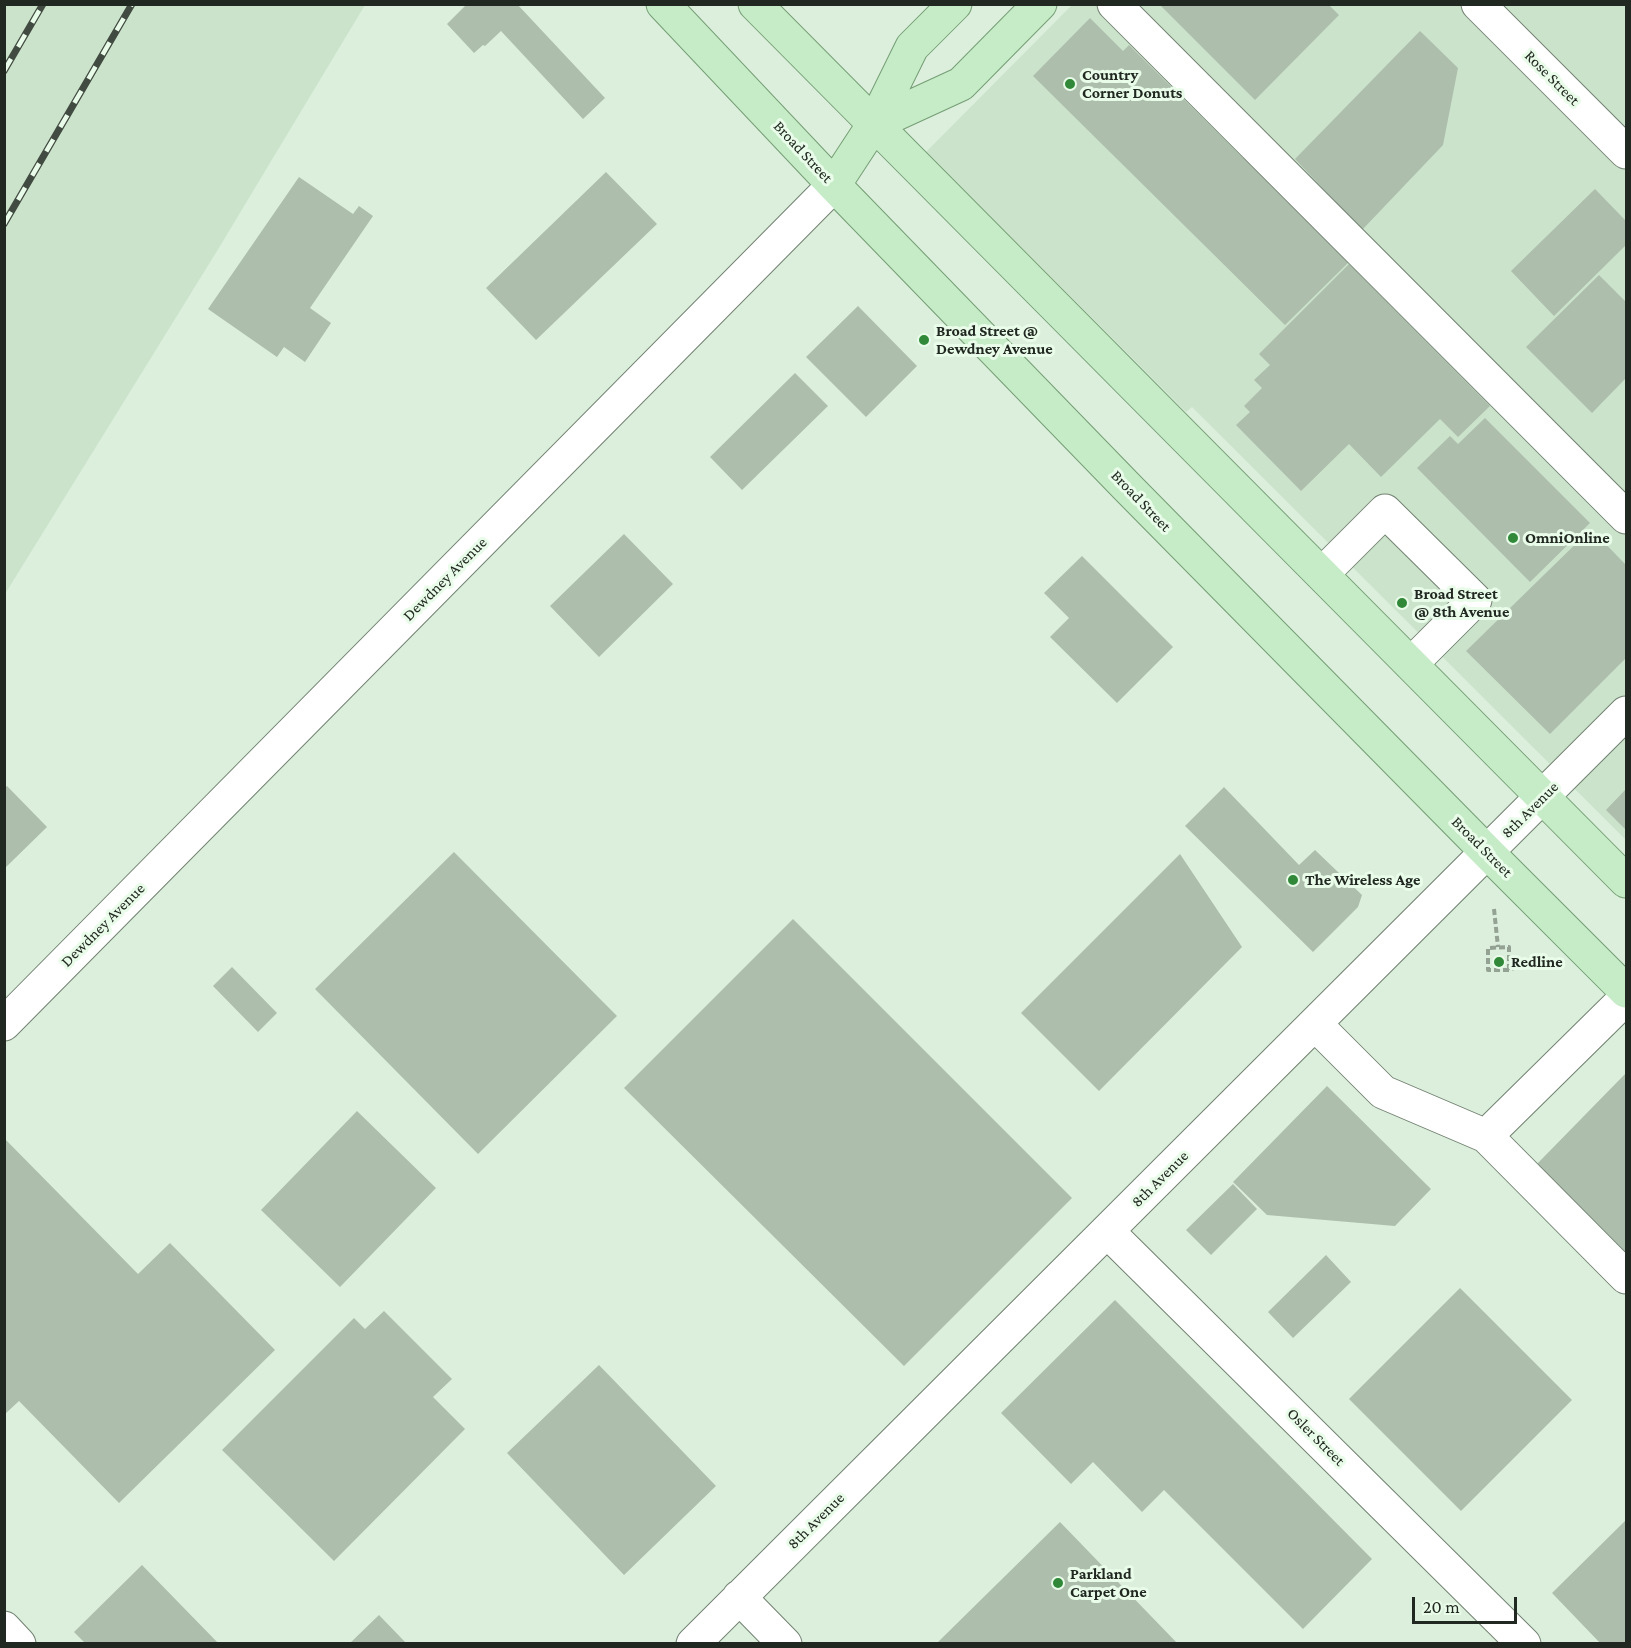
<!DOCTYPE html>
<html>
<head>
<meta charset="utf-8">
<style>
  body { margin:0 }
  #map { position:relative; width:1631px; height:1648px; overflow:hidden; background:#dceedc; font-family:"Crimson Pro",serif }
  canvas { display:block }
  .frame { position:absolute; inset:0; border:6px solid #212821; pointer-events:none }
  .scale { position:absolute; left:1412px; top:1597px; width:105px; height:27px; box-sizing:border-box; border:3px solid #212821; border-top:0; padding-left:8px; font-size:18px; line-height:21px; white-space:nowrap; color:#212821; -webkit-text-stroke:4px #e9fce9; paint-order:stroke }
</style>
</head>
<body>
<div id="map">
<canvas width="1631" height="1648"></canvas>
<div class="frame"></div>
<div class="scale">20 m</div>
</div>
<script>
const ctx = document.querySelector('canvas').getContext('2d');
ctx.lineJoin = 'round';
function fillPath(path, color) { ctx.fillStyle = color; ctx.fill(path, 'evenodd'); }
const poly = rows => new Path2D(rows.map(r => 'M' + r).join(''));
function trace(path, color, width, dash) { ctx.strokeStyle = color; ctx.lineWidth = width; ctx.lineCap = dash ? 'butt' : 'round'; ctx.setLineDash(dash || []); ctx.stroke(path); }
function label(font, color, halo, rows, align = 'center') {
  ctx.font = font + ' "Crimson Pro",serif'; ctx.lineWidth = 6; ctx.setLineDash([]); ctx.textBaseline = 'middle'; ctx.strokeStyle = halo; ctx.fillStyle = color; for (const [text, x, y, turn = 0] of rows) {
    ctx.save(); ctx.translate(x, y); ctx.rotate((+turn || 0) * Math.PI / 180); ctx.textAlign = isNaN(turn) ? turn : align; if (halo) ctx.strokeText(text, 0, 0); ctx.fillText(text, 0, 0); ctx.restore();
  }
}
const built = poly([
  [5,4,365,5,217,251,5,594],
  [1072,5,1626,5,1626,840,1192,407,1186,412,926,152]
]);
const building = poly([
  [467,4,517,4,605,98,583,119,501,31,485,46,483,45,474,53,447,24],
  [1159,4,1328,4,1339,15,1255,100],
  [1090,18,1123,51,1129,45,1243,158,1247,154,1353,258,1285,325,1033,76],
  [1420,31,1458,68,1443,145,1362,230,1295,159],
  [606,172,657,224,536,340,486,288],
  [299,177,353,214,359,206,373,216,310,308,331,323,305,362,284,347,277,357,208,309],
  [1595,189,1626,221,1626,245,1554,316,1511,271],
  [1349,264,1490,406,1458,437,1440,419,1381,477,1349,444,1301,491,1236,425,1250,412,1244,406,1262,388,1254,380,1270,365,1259,354],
  [1599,275,1626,302,1626,378,1592,413,1526,347],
  [858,306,917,366,866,417,806,357],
  [795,373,828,406,742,490,710,457],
  [1485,418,1590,523,1530,582,1417,468,1450,436,1458,444],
  [1591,529,1626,565,1626,658,1550,734,1466,651],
  [624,534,673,584,599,657,550,606],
  [1082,556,1173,647,1117,703,1050,637,1069,618,1044,593],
  [7,786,47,827,4,869,4,788],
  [1224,787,1299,865,1315,850,1362,895,1358,907,1313,952,1185,826],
  [1626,789,1626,830,1606,810],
  [454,852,617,1016,478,1154,315,989],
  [1180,854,1242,947,1099,1091,1021,1013],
  [793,919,1072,1198,904,1366,624,1088],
  [232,967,277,1013,258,1032,213,986],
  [1626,1073,1626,1255,1536,1165],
  [1327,1086,1431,1189,1395,1226,1267,1215,1233,1182],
  [357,1111,436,1188,340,1287,261,1210],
  [4,1138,138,1274,170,1243,275,1350,119,1503,19,1401,4,1415],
  [1233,1184,1257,1209,1211,1255,1186,1230],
  [1326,1255,1351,1282,1293,1338,1268,1312],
  [1460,1288,1572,1400,1461,1511,1349,1399],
  [1115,1300,1372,1559,1303,1629,1164,1490,1142,1512,1093,1462,1071,1484,1001,1413],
  [384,1311,452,1379,433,1397,465,1429,334,1561,222,1450,354,1318,365,1329],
  [599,1365,716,1486,624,1575,507,1453],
  [1626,1520,1626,1644,1601,1644,1552,1593],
  [1060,1522,1178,1644,936,1644],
  [142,1565,219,1644,86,1644,74,1632],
  [379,1615,407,1644,349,1644]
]);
const path = poly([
  [1494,909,1498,947],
  [1509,970,1509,947,1488,948,1488,970,1509,970,1530,961,1548,961]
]);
const minor = poly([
  [1114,4,1626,517],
  [1478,4,1626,152],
  [1322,574,1385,511,1475,600,1411,664],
  [4,1024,834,185],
  [1315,1024,1383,1092,1486,1136,1626,998],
  [1486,1136,1626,1277],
  [1107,1231,1524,1644],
  [739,1597,785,1644],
  [4,1628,19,1644],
  [693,1644,1626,713]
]);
const major = poly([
  [663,4,834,185,1129,489,1487,852,1626,991],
  [755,4,1626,881],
  [874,124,961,84,1040,4],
  [834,185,874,124,912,47,955,4]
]);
const rail = poly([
  [4,71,43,4],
  [4,224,132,4]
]);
const markers = [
  [1070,84,6,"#308838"],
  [924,340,6,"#308838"],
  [1513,538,6,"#308838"],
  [1402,603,6,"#308838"],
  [1293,880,6,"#308838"],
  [1499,962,6,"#308838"],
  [1058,1583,6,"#308838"]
];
const poiNames = [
  ["Country",1082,75],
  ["Corner Donuts",1082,93],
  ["Broad Street @",936,331],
  ["Dewdney Avenue",936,349],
  ["OmniOnline",1525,538],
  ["Broad Street",1414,594],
  ["@ 8th Avenue",1414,612],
  ["The Wireless Age",1305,880],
  ["Redline",1511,962],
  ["Parkland",1070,1574],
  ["Carpet One",1070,1592]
];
const streetNames = [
  ["Rose Street",1552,78,45],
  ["Broad Street",803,152,47],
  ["Broad Street",1141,501,46],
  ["Dewdney Avenue",445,579,-45],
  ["8th Avenue",1530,810,-45],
  ["Broad Street",1482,847,45],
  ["Dewdney Avenue",103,925,-45],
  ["8th Avenue",1160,1179,-45],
  ["Osler Street",1316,1437,45],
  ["8th Avenue",816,1521,-45]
];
fillPath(built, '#cbe3cb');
fillPath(building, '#adbeac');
trace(minor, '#728272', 35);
trace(major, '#749e74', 35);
trace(path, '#94a294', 4, [6, 3]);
trace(minor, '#fff', 33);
trace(major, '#c6ebc7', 33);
trace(rail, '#424b42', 7);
trace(rail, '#e9fce9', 4.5, [14]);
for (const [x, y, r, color] of markers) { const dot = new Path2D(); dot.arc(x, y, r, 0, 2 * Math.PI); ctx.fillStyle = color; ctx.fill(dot); trace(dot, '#e9fce9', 2); }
label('bold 16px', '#212821', '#e9fce9', poiNames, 'left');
label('16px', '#212821', '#e9fce9', streetNames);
</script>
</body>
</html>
